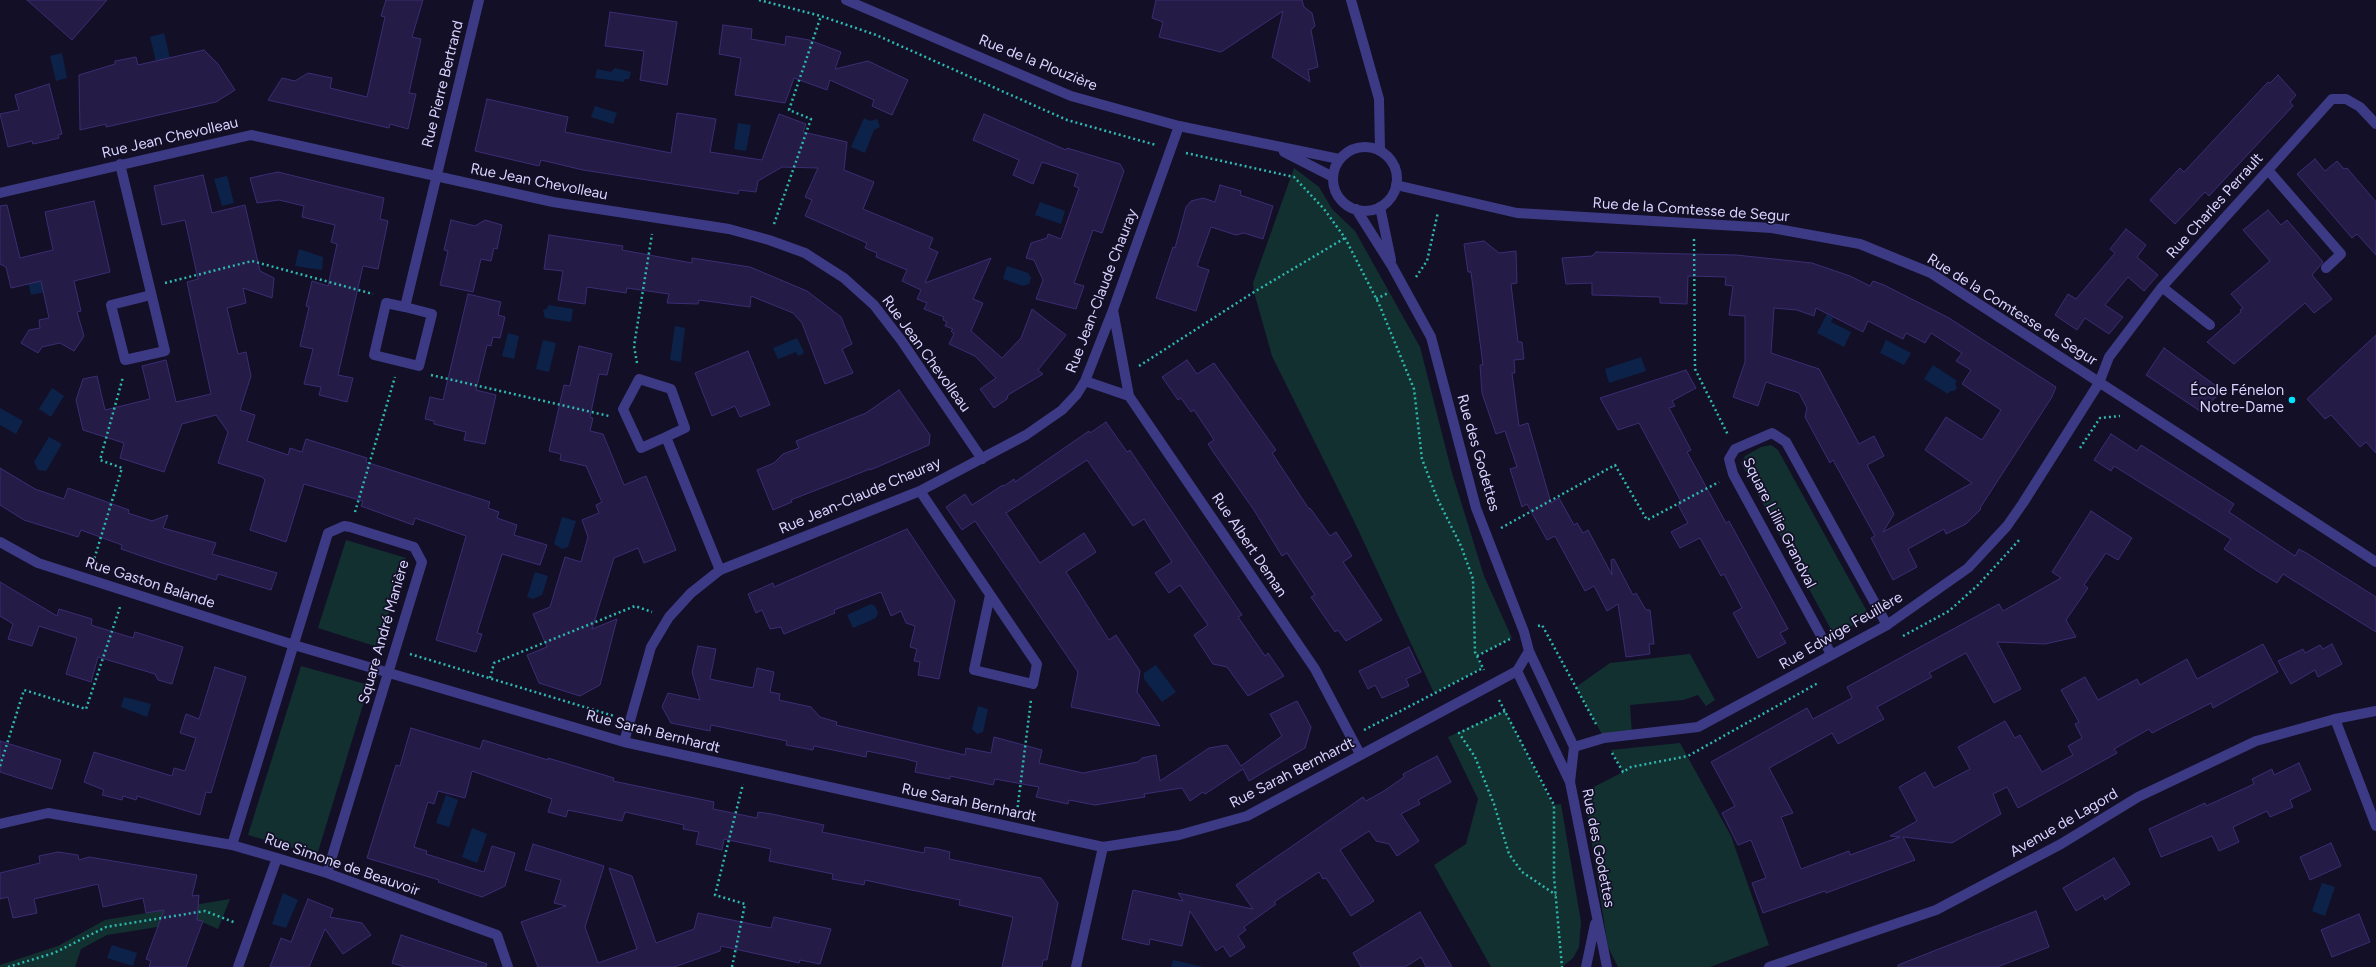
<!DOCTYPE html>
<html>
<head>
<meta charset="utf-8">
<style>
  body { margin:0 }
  canvas { display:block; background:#130f26 }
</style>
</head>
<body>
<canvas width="2376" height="967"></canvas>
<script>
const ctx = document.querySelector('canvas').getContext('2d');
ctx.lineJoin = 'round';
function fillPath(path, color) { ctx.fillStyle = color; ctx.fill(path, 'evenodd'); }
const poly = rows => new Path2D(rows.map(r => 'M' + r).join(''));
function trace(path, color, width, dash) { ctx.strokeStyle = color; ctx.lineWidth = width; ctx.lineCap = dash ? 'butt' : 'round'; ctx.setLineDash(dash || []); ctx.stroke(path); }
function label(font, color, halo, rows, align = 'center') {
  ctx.font = font + ' Figtree,sans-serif'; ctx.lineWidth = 3.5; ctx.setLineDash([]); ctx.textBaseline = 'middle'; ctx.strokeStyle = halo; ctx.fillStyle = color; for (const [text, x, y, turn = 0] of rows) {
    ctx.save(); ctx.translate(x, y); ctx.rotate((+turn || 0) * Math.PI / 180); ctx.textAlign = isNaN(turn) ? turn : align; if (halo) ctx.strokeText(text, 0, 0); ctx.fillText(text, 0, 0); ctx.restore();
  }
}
const green = poly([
  [1294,168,1319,187,1332,209,1355,231,1420,347,1452,473,1484,576,1512,638,1477,656,1483,668,1434,693,1355,523,1272,356,1254,292,1253,283],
  [1771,445,1778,450,1870,617,1834,635,1741,463,1745,456,1761,447],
  [346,540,406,558,378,647,318,628],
  [1690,654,1715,700,1706,706,1698,695,1683,700,1630,705,1632,735,1604,738,1576,687,1610,663],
  [301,666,369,685,317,855,248,835],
  [1505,711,1553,805,1561,804,1581,922,1579,947,1573,958,1562,967,1491,967,1434,865,1466,844,1478,799,1448,737],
  [1680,743,1731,836,1769,945,1710,967,1618,967,1608,947,1584,792,1623,772,1611,750],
  [230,899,218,929,193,918,170,925,107,935,81,949,75,967,0,967,0,965,58,946,105,920]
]);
const water = poly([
  [164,33,171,63,157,66,150,37],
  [62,53,67,78,56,81,50,56],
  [615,68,631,72,629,79,625,79,624,82,595,78,597,69,611,72],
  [595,106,617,113,613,124,591,117],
  [864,118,870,121,877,119,880,127,874,130,865,153,851,147],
  [738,123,751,125,746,151,734,149],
  [227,176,234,203,222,206,214,179],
  [1040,202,1065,211,1061,224,1035,215],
  [299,249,323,257,322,270,295,266],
  [38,262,45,292,31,295,25,269],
  [1007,266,1028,273,1031,278,1029,284,1023,286,1003,279],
  [548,305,573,309,571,322,545,318,543,310,547,309],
  [1827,314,1833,318,1831,322,1851,332,1844,347,1817,333],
  [675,326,685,328,681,362,670,360],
  [508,333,519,336,514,359,502,356],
  [797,338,804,352,803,354,798,356,796,352,778,359,773,348],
  [543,340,556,343,549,372,536,369],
  [1886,340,1911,353,1904,365,1880,353],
  [1641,357,1646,371,1609,383,1605,369],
  [1933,365,1957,381,1955,384,1957,388,1954,391,1950,391,1948,394,1924,379],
  [52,388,64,396,51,417,39,409],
  [0,408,23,421,16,434,0,425],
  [49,437,62,444,46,471,38,470,34,462],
  [562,517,576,521,568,547,562,549,554,544],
  [535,572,548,576,542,595,533,599,527,597],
  [871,604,875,606,878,613,876,618,853,628,847,615],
  [1156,665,1176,692,1162,702,1144,679,1144,673],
  [124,697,151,704,147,717,121,707],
  [978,706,988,709,983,732,977,734,972,729],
  [446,795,458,800,449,827,436,823],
  [472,828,487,834,477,863,462,857],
  [2322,883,2335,887,2325,916,2312,911],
  [283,893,298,900,286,928,272,924],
  [112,945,137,953,133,966,107,958],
  [1173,960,1204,967,1171,967]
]);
const building = poly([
  [27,0,107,0,72,40,27,0],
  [386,0,423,0,412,37,421,39,409,93,416,94,408,129,390,124,389,128,268,100,282,78,295,81,308,73,332,78,330,88,367,97,385,17,381,16,386,0],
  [1156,0,1302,0,1304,7,1312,13,1315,26,1311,30,1318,67,1308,70,1310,82,1272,57,1283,11,1221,52,1159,37,1163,22,1152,18,1156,0],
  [610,12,677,22,667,85,640,80,644,51,605,46,610,12],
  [723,25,752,29,751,39,785,45,786,36,809,40,841,52,835,69,868,61,908,80,892,115,872,106,874,100,830,80,827,90,794,78,785,103,735,95,741,58,719,54,723,25],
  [204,50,218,64,235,90,216,102,106,127,106,124,80,130,79,75,115,64,115,61,136,57,138,65,204,50],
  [2278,75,2296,95,2290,102,2293,106,2209,196,2205,192,2175,224,2150,200,2180,168,2184,172,2268,82,2270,83,2278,75],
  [49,84,62,134,58,135,59,138,47,141,33,144,32,141,8,147,0,114,19,110,15,95,49,84],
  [487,99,568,117,565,132,671,153,677,113,716,119,710,152,762,160,779,114,806,124,803,132,847,142,844,170,874,182,863,209,933,238,929,248,938,252,925,283,991,258,973,299,983,303,971,331,1002,358,1021,338,1032,309,1066,335,1038,370,1043,374,1008,395,1007,399,994,408,980,389,996,378,975,356,949,344,954,334,951,331,953,329,945,326,947,322,943,320,944,317,924,309,927,303,917,299,921,290,902,281,907,270,876,257,877,253,865,248,867,243,805,216,812,200,805,197,818,168,782,167,758,181,756,192,739,190,738,194,583,170,541,160,539,166,475,151,487,99],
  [984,114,1066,150,1067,148,1120,164,1124,171,1102,233,1093,230,1074,283,1084,286,1076,309,1036,299,1043,280,1034,260,1026,258,1031,243,1047,238,1048,234,1061,239,1079,188,1074,186,1078,174,1042,162,1033,184,1013,175,1019,160,973,140,984,114],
  [2315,159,2325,171,2337,161,2344,169,2347,168,2376,202,2376,255,2357,234,2352,238,2297,174,2315,159],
  [278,172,384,198,380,219,388,221,378,269,363,266,338,375,353,378,347,402,319,395,321,387,304,384,313,349,300,346,309,307,306,306,312,281,328,286,337,244,331,242,335,225,302,217,304,206,279,200,257,203,250,178,278,172],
  [203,175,212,213,245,205,260,271,274,278,272,298,243,288,246,303,227,308,238,354,246,352,251,376,240,410,255,415,247,441,288,455,290,448,302,452,306,439,367,458,366,462,490,502,488,508,499,512,497,518,517,525,514,535,547,545,540,565,502,554,477,633,482,634,476,652,436,640,466,536,415,518,413,525,361,506,363,501,304,484,286,542,250,530,265,480,262,477,218,463,228,432,216,415,182,424,164,472,120,458,124,443,83,430,76,400,83,379,97,376,105,410,150,399,142,366,166,360,176,402,211,394,187,282,198,279,185,220,162,225,154,186,203,175],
  [1220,185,1241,191,1240,195,1273,206,1263,239,1244,233,1236,235,1211,227,1197,266,1209,270,1196,311,1156,298,1173,247,1175,248,1186,207,1191,201,1203,198,1215,202,1220,185],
  [94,201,110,272,74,281,81,311,77,312,84,336,74,351,60,343,42,347,38,353,21,343,29,330,40,328,39,320,49,318,41,281,11,288,6,267,0,264,0,206,7,205,20,258,53,250,45,212,94,201],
  [2268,210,2281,225,2287,220,2323,262,2312,275,2332,299,2314,313,2305,303,2234,364,2207,342,2241,312,2240,310,2243,308,2231,294,2270,261,2243,230,2268,210],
  [451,220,475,226,485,220,502,225,497,249,494,248,491,261,481,259,473,292,440,285,448,251,444,250,451,220],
  [2126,229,2146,245,2137,257,2158,275,2144,291,2128,277,2105,305,2123,317,2109,334,2085,318,2077,330,2055,315,2068,294,2076,299,2115,253,2110,249,2126,229],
  [549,235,623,246,622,250,692,263,692,258,750,267,807,291,841,317,852,344,842,349,853,373,825,384,802,323,793,313,751,296,750,307,699,300,698,304,667,303,669,294,627,288,626,293,587,287,585,304,558,300,563,271,544,269,549,235],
  [1484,241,1499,253,1516,251,1517,283,1511,284,1518,342,1522,342,1524,359,1514,360,1515,373,1512,373,1519,426,1528,423,1551,503,1559,498,1574,525,1577,523,1583,533,1588,530,1612,575,1611,560,1614,559,1633,595,1636,593,1646,610,1650,610,1654,644,1649,644,1650,654,1626,657,1618,604,1607,611,1594,586,1585,591,1555,536,1547,540,1527,504,1522,507,1510,469,1517,467,1505,431,1496,434,1482,393,1480,365,1483,365,1477,319,1471,272,1468,272,1464,244,1484,241],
  [1596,252,1736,255,1812,263,1850,276,1870,286,1873,281,1884,285,1949,318,2056,387,2052,397,1980,508,1981,509,1966,524,1946,534,1944,529,1908,549,1917,567,1893,580,1871,538,1875,536,1833,460,1830,463,1805,417,1807,408,1799,393,1766,382,1758,406,1733,397,1745,362,1745,316,1729,315,1733,286,1725,285,1726,277,1688,276,1687,304,1660,303,1660,297,1592,295,1592,283,1566,284,1562,258,1592,256,1596,252],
  [1774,308,1797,310,1814,316,1816,308,1863,332,1868,321,1903,339,1906,333,1925,343,1931,333,1962,353,1956,361,1971,370,1962,384,2001,410,1982,440,1946,417,1925,450,1972,483,1883,532,1894,514,1867,465,1884,456,1874,436,1859,444,1819,369,1771,353,1774,308],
  [468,294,501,302,498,315,505,317,500,338,493,337,491,346,487,345,476,390,496,395,485,444,464,440,466,432,434,424,434,421,425,419,430,397,443,400,468,294],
  [2376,335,2376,453,2366,442,2360,447,2331,415,2325,419,2307,399,2376,335],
  [579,346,612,354,607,375,599,374,590,417,593,418,590,431,603,434,624,485,646,476,676,550,644,563,638,548,614,558,592,629,617,619,600,685,580,696,539,683,527,655,547,647,533,614,550,607,565,557,581,562,588,537,582,520,599,513,596,505,602,502,586,466,560,460,561,454,549,451,564,385,570,386,579,346],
  [2164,348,2212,383,2223,391,2200,411,2146,375,2164,348],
  [748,351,770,405,740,417,735,406,712,416,695,373,748,351],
  [1187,360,1197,374,1214,363,1276,450,1272,453,1309,509,1310,508,1330,536,1336,532,1352,556,1343,562,1382,620,1346,641,1338,630,1335,632,1311,597,1315,595,1287,553,1282,556,1254,510,1216,456,1208,444,1214,440,1194,410,1191,412,1181,398,1178,400,1162,377,1187,360],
  [1686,370,1696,388,1672,401,1675,406,1669,408,1691,450,1687,452,1726,523,1729,521,1788,629,1780,633,1786,643,1758,658,1733,613,1742,608,1724,574,1721,576,1700,538,1680,548,1671,532,1688,523,1678,505,1682,503,1639,423,1618,430,1600,398,1686,370],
  [899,390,930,435,929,445,870,470,870,469,791,500,792,502,773,510,757,470,774,463,783,454,799,448,796,441,866,413,899,390],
  [1106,422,1127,452,1130,450,1138,462,1242,615,1238,617,1265,656,1268,653,1284,676,1248,696,1227,667,1213,664,1194,635,1208,625,1180,585,1169,593,1155,573,1172,562,1144,519,1133,526,1087,460,1006,513,1040,563,1084,533,1096,552,1066,572,1109,640,1116,635,1140,671,1137,692,1160,726,1071,707,1078,672,975,521,962,530,946,507,965,494,972,505,1003,485,1004,486,1014,479,1015,482,1089,431,1090,433,1106,422],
  [2111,434,2137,451,2141,445,2234,504,2229,512,2295,556,2299,549,2308,554,2376,597,2376,632,2283,574,2277,583,2262,574,2224,549,2231,539,2114,466,2111,471,2094,460,2111,434],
  [0,468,35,489,64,499,68,488,129,510,128,513,152,521,168,515,163,528,216,543,212,554,277,573,271,590,218,574,216,580,153,560,121,549,122,545,81,530,78,537,24,520,0,505,0,468],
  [2091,511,2132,538,2118,560,2106,553,2084,585,2088,588,2066,620,2076,637,2045,644,1997,642,2021,689,1994,703,1966,653,1929,673,1932,677,1877,707,1884,719,1838,744,1832,733,1769,768,1793,813,1781,817,1801,869,1849,851,1850,855,1900,837,1890,836,1917,821,1899,787,1925,772,1934,788,1970,769,1958,747,2005,721,2015,738,2020,735,2042,772,2073,755,2068,746,2082,738,2075,724,2079,722,2061,690,2085,677,2098,700,2137,679,2140,685,2187,659,2197,679,2263,644,2278,672,2213,708,2211,703,2152,733,2149,729,2114,749,2117,753,2018,808,2007,787,1993,794,2001,814,1952,843,1903,837,1915,860,1826,893,1825,891,1763,913,1752,883,1766,878,1751,840,1738,845,1722,813,1735,806,1711,762,1807,708,1813,719,1852,698,1847,687,1999,604,2003,611,2061,578,2052,572,2091,511],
  [907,529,955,601,939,679,918,675,920,662,914,661,917,649,910,647,915,626,906,623,901,611,891,616,881,592,834,610,835,613,784,634,781,627,770,629,762,610,756,613,748,594,773,583,774,587,907,529],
  [0,582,57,616,59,609,92,619,91,625,133,638,135,632,183,647,172,684,158,680,155,674,98,657,91,682,66,674,77,638,39,626,32,646,8,639,13,624,0,616,0,582],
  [2332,644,2342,664,2318,677,2315,670,2291,684,2278,661,2303,649,2305,653,2320,645,2323,649,2332,644],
  [698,646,716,649,710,679,753,688,757,668,774,672,770,692,780,694,779,700,811,707,820,717,837,722,836,725,965,755,966,748,991,753,994,737,1042,750,1039,763,1083,773,1138,762,1142,758,1156,755,1160,781,1209,748,1227,745,1241,766,1282,736,1270,714,1297,701,1311,727,1305,748,1249,781,1243,769,1205,794,1203,792,1190,801,1182,788,1144,794,1145,797,1095,805,1069,800,1068,804,1036,797,1039,787,995,779,993,785,950,776,950,779,915,772,917,762,906,759,867,751,866,757,814,746,813,750,786,745,787,741,711,725,710,731,671,723,662,707,668,693,700,700,692,672,698,646],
  [1409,647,1421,672,1406,679,1409,686,1382,698,1375,685,1368,689,1359,671,1409,647],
  [215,667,246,677,211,793,206,792,200,815,137,796,136,800,123,796,122,800,102,795,104,790,84,782,94,752,172,776,174,768,185,771,196,738,180,733,186,714,199,719,215,667],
  [411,728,480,749,483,740,548,760,548,758,614,778,613,781,714,802,713,809,757,818,758,812,772,814,824,825,822,832,924,853,925,847,938,849,950,852,949,859,1041,878,1058,903,1047,960,1043,960,1042,967,1002,967,1013,917,959,905,960,900,897,887,865,880,864,885,832,879,833,874,769,861,771,849,724,839,722,850,696,844,699,832,683,829,684,825,625,812,622,821,568,810,566,817,548,812,552,799,472,771,465,798,438,791,434,804,428,802,414,847,427,851,426,854,484,872,492,846,515,853,505,886,482,897,438,882,439,880,367,858,396,765,400,766,411,728],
  [0,741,61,760,52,789,0,772,0,741],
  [1437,756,1451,782,1418,800,1420,804,1401,814,1419,841,1397,856,1389,844,1376,841,1369,831,1340,850,1374,901,1351,916,1326,878,1323,879,1319,872,1274,902,1276,904,1244,927,1246,930,1238,936,1245,947,1230,957,1223,946,1216,951,1190,911,1182,946,1150,939,1149,945,1122,939,1133,890,1183,901,1178,893,1253,909,1236,885,1363,797,1366,801,1384,791,1404,777,1403,774,1437,756],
  [2299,763,2311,790,2290,800,2293,807,2270,817,2267,811,2233,827,2239,842,2219,851,2212,836,2161,857,2149,829,2205,803,2206,806,2254,784,2252,779,2272,769,2274,775,2299,763],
  [2331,843,2341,866,2310,880,2300,857,2331,843],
  [533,844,604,866,585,927,598,963,637,949,609,868,632,876,656,943,694,929,698,913,771,928,774,917,831,929,820,964,800,960,799,963,721,946,720,951,674,967,538,967,521,922,566,906,554,903,561,880,525,870,533,844],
  [58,852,78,855,79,860,89,857,197,875,192,896,199,895,197,920,203,921,186,967,149,967,151,961,146,959,164,910,146,913,143,898,103,907,98,884,34,899,37,913,13,918,8,897,0,899,0,873,40,863,39,856,58,852],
  [2114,858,2130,884,2105,900,2103,895,2076,911,2063,888,2114,858],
  [308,899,333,909,330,917,362,923,371,935,343,954,325,929,309,967,270,967,281,938,291,942,308,899],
  [2036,911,2049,947,1997,967,1898,967,1898,965,2036,911],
  [1420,912,1452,967,1426,967,1421,957,1405,967,1361,967,1353,953,1420,912],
  [2359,914,2370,942,2332,957,2321,930,2359,914],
  [401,935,487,964,486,967,405,967,392,963,401,935]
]);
const path = poly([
  [759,0,821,16,876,35,1067,120,1156,145],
  [1186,153,1294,177,1324,209,1345,238,1379,304,1414,389,1422,459,1437,498,1461,546,1473,579,1475,652,1484,670],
  [774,224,811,119,789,110,821,16],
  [1694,239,1695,369,1728,435],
  [1416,277,1427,261,1438,212],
  [165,283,252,261,373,294],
  [1376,299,1388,293],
  [637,363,634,346,652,234],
  [1139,366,1254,292,1345,238],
  [431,375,609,416],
  [2080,448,2100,418,2120,416],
  [355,512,395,377],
  [1501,528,1615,465,1647,520,1719,482],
  [93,563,122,468,100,460,123,377],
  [1538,626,1542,625,1596,724],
  [1903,636,1949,611,1978,585,2021,538],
  [410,654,614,716],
  [1477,656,1510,639],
  [490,678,494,663,635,606,652,612],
  [1499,700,1554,805,1554,877,1562,967],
  [1505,711,1459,733,1475,757,1494,804,1509,854,1522,872,1556,895],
  [1364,730,1483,668],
  [1612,753,1623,772,1631,767,1688,756,1818,683],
  [0,766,24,690,86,709,120,607],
  [1017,812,1031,700],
  [8,967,54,953,106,927,205,911,236,923],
  [732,967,745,904,715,895,743,784]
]);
const service = poly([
  [1831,654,1733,474,1729,459,1735,449,1772,433,1786,442,1887,625]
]);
const minor = poly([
  [1351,0,1379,99,1380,151],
  [120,164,165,351,125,360,111,305,151,295],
  [2268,170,2341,254,2326,268],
  [1396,185,1517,213,1772,228,1860,244,1931,273,2376,562],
  [0,193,251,135,553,202,729,229,769,240,805,253,844,278,874,305,901,340,982,459],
  [2162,287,2210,325],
  [405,307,432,314,419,366,374,355,386,303,405,307,479,0],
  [1113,310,1129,396],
  [1085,381,1129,396,1315,669,1360,754],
  [666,437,641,448,628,420,623,409,639,379,671,389,685,428,666,437,720,570],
  [920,491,1037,664,1033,684,974,670,990,595],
  [0,542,38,563,294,645,624,742,1103,847,1179,835,1247,816,1517,671],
  [2335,719,2376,826],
  [624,742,651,647,669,617,691,593,720,570,920,491,1026,435,1062,410,1077,394,1085,381,1113,310,1179,126],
  [1574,747,1604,738,1698,727,1887,625,1968,568,2007,526,2023,503,2099,383,2109,357,2162,287,2268,170,2332,99,2346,99,2360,107,2376,124],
  [0,824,48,813,232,845,277,858,327,873,497,935,508,967],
  [232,845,328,533,344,526,350,527,414,547,422,562,327,873],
  [238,967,277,858],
  [1076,967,1103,847]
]);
const tertiary = poly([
  [846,0,1071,96,1179,126,1339,159],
  '1333 179a32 32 0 1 1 64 0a32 32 0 1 1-64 0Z',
  [1284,152,1333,177],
  [1380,207,1391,260],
  [1356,209,1392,266,1431,337,1476,508,1524,632,1529,651,1574,747,1570,782],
  [1529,651,1517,671,1570,782,1607,967],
  [1586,967,1595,924],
  [1769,967,1936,910,2061,844,2138,797,2256,741,2335,719,2376,711]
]);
const markers = [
  [2292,400,4,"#00e5ff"]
];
const streetNames = [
  ["Rue de la Plouzière",1038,63,22],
  ["Rue Pierre Bertrand",443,84,-76],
  ["Rue Jean Chevolleau",170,138,-13],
  ["Rue Jean Chevolleau",539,182,11],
  ["Rue Charles Perrault",2215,206,-48],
  ["Rue de la Comtesse de Segur",1691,210,4],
  ["Rue Jean-Claude Chauray",1102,291,-69],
  ["Rue de la Comtesse de Segur",2012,310,32],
  ["Rue Jean Chevolleau",926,354,54],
  ["Rue des Godettes",1478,453,74],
  ["Rue Jean-Claude Chauray",860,496,-23],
  ["Square Lillie Grandval",1779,523,63],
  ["Rue Albert Deman",1249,545,56],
  ["Rue Gaston Balande",150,583,18],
  ["Rue Edwige Feuillère",1841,631,-30],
  ["Square André Manière",384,632,-74],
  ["Rue Sarah Bernhardt",653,732,14],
  ["Rue Sarah Bernhardt",1292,773,-27],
  ["Rue Sarah Bernhardt",969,803,12],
  ["Avenue de Lagord",2064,823,-30],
  ["Rue des Godettes",1598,848,79],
  ["Rue Simone de Beauvoir",342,865,19]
];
const poiNames = [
  ["École Fénelon",2284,391],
  ["Notre-Dame",2284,408]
];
fillPath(green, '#12302f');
fillPath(water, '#0c2248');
fillPath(building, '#241b47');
trace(building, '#3b2d73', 1);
trace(path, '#2fb8b0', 2.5, [2, 3]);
trace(service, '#3d3a85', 10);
trace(minor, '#3d3a85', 10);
trace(tertiary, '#3d3a85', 10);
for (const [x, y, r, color] of markers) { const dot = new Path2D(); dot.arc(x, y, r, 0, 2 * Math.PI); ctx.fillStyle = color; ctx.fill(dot); trace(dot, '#130f26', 1.5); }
label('15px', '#d9d4ff', '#130f26', streetNames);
label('15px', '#d9d4ff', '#130f26', poiNames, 'right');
</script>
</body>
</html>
